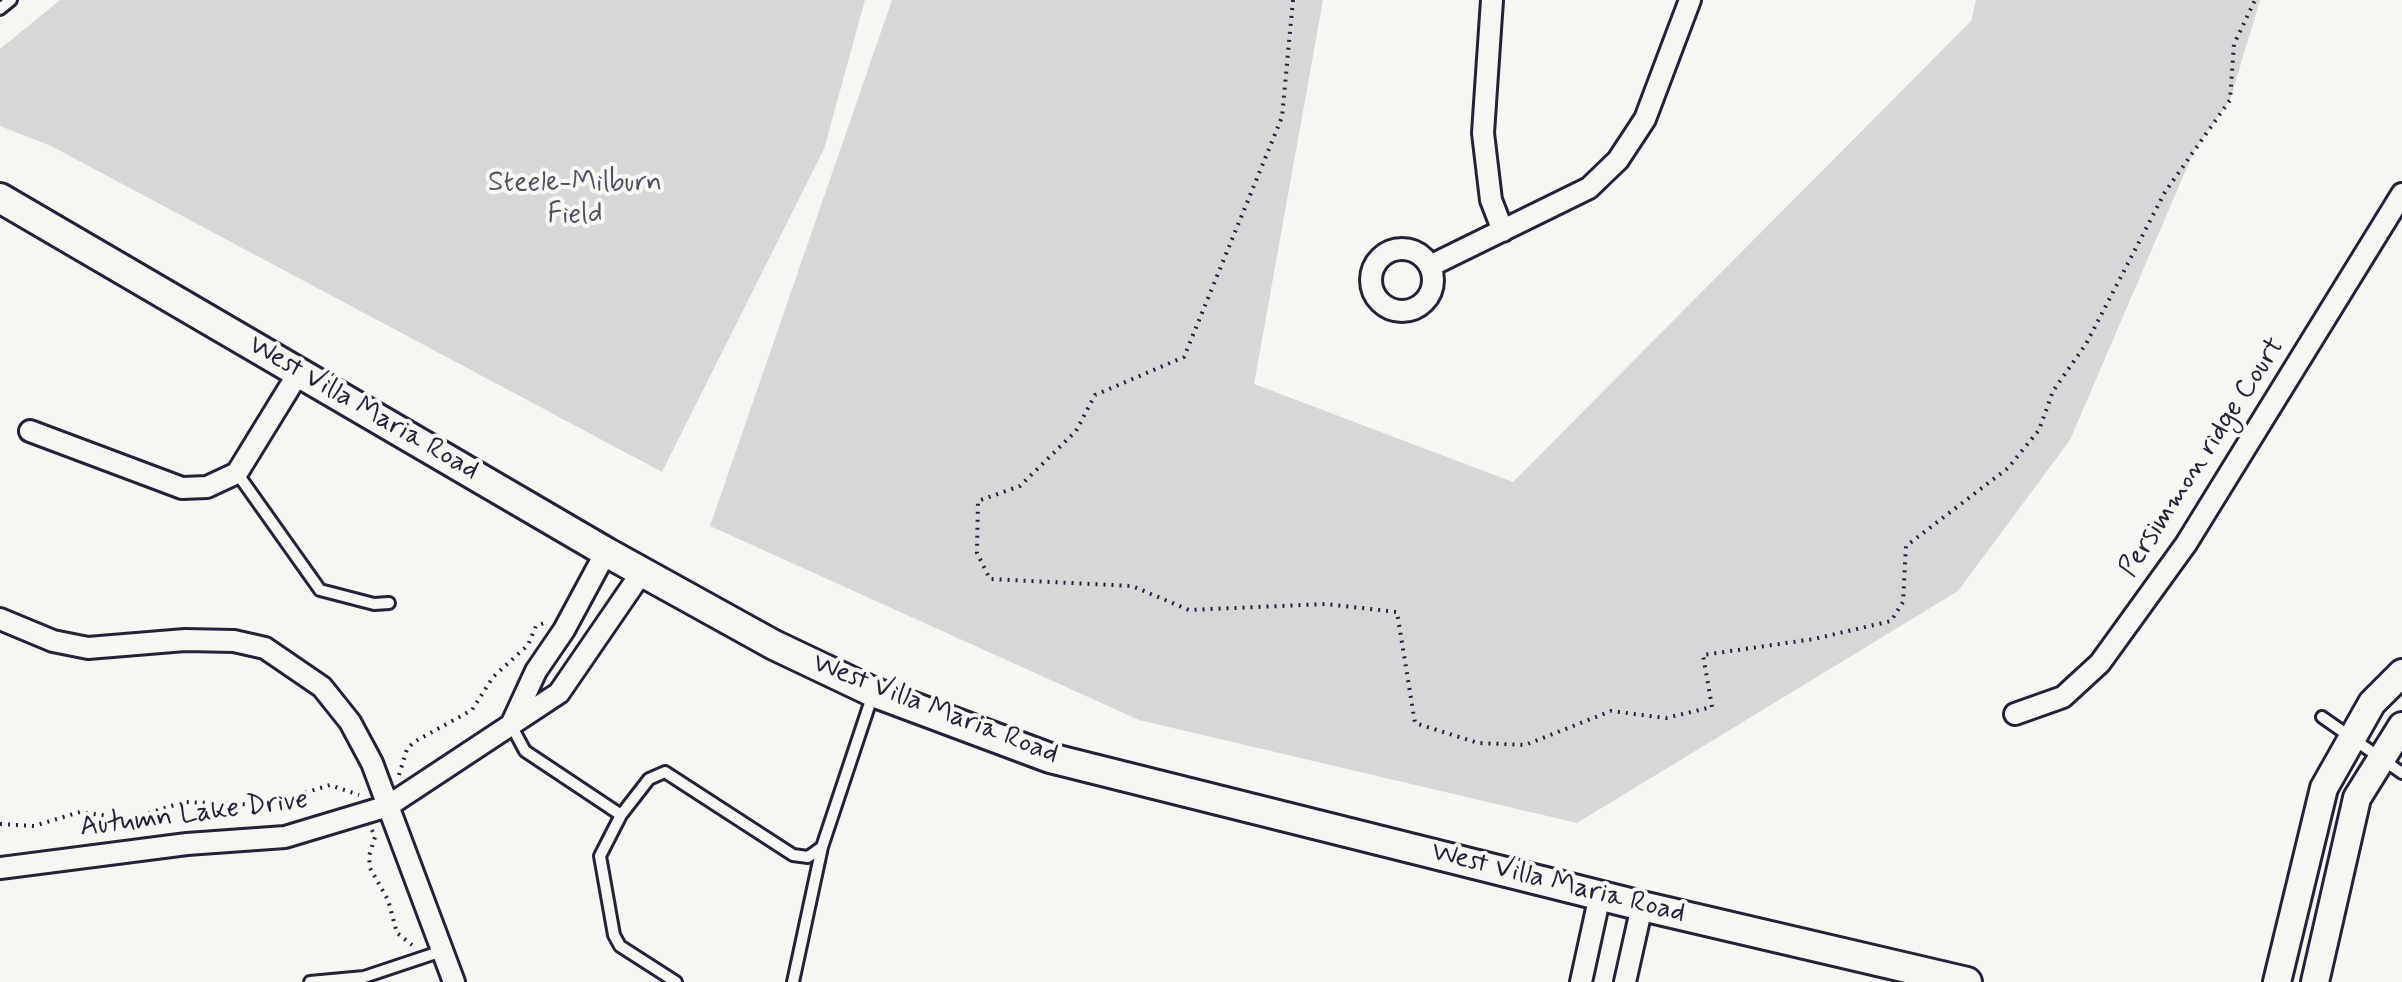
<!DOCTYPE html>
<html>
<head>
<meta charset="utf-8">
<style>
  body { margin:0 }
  canvas { display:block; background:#f6f6f2 }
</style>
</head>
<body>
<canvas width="2402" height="982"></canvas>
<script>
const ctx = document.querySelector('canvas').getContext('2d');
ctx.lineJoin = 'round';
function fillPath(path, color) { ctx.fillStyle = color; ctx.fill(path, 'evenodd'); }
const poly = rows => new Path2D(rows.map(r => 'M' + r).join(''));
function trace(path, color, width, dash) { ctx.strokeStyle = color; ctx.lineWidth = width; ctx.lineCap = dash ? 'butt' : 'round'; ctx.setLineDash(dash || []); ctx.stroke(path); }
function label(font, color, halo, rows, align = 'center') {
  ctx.font = font + ' Mynerve,sans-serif'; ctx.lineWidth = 8; ctx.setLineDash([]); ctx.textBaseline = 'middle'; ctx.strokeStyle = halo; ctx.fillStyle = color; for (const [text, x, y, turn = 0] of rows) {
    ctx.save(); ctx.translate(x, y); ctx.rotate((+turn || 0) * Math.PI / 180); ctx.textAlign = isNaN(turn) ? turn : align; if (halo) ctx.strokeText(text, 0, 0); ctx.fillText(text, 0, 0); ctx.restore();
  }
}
const green = poly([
  [60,0,865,0,824,149,662,472,51,146,0,126,0,49],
  [892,0,1323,0,1254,384,1513,482,1971,21,1976,0,2260,0,2230,100,2195,149,2070,440,1958,591,1577,823,1139,720,710,526]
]);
const path = poly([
  [1293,0,1282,117,1184,357,1095,395,1076,431,1020,486,978,501,977,553,990,579,1132,586,1189,610,1326,604,1397,612,1415,723,1478,743,1525,745,1611,711,1666,718,1712,707,1703,655,1814,639,1891,621,1903,602,1906,546,2008,468,2039,430,2053,391,2086,344,2165,192,2230,100,2234,44,2255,0],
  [399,775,407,749,414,742,472,710,493,677,528,645,536,626,547,622],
  [0,824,34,826,80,812,130,819,184,802,265,805,330,785,359,795],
  [372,830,375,837,369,856,370,868,388,900,397,933,412,945]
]);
const service = poly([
  [0,9,11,0],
  [237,473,320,590,374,604,389,603],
  [2322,717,2402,773],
  [511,725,525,751,621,815,649,779,665,772,793,855,808,857,822,847,873,694],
  [621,815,600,856,614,935,620,946,676,982],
  [310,982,364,977,442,951],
  [793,982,822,847]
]);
const minor = poly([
  [1492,0,1483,133,1491,200,1503,231],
  '1371 280a31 31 0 1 1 62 0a31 31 0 1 1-62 0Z',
  [1430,266,1589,188,1618,160,1645,119,1690,0],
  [30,431,182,488,207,487,237,473,299,372],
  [0,619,53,641,88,648,185,640,234,641,265,648,322,687,350,722,372,763,454,982],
  [2015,714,2063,697,2100,663,2186,544,2402,194],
  [512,723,536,671,564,630,606,552],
  [0,868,187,844,285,837,388,806,559,693,642,572],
  [1581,982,1600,895],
  [1625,982,1642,906]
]);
const tertiary = poly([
  [2277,982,2324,788,2372,703,2402,673],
  [2315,982,2357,798,2402,726]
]);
const secondary = poly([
  [0,198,606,552,774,645,873,692,1050,758,1642,906,1967,982]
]);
const parkNames = [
  ["Steele-Milburn",575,184],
  ["Field",575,216]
];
const streetNames = [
  ["West Villa Maria Road",363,409,30],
  ["Persimmon ridge Court",2203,458,-57],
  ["West Villa Maria Road",935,710,21],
  ["Autumn Lake Drive",194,815,-7],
  ["West Villa Maria Road",1558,884,14]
];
fillPath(green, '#d7d7d7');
trace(service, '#22223b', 16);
trace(minor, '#22223b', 26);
trace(tertiary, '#22223b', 32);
trace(secondary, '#22223b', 34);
trace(path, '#22223b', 4, [2, 6]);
trace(service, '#f6f6f2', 10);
trace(minor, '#f6f6f2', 20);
trace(tertiary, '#f6f6f2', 26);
trace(secondary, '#f6f6f2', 28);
label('28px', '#4f4f62', '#f6f6f2', parkNames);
label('28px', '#22223b', '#f6f6f2', streetNames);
</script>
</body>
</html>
